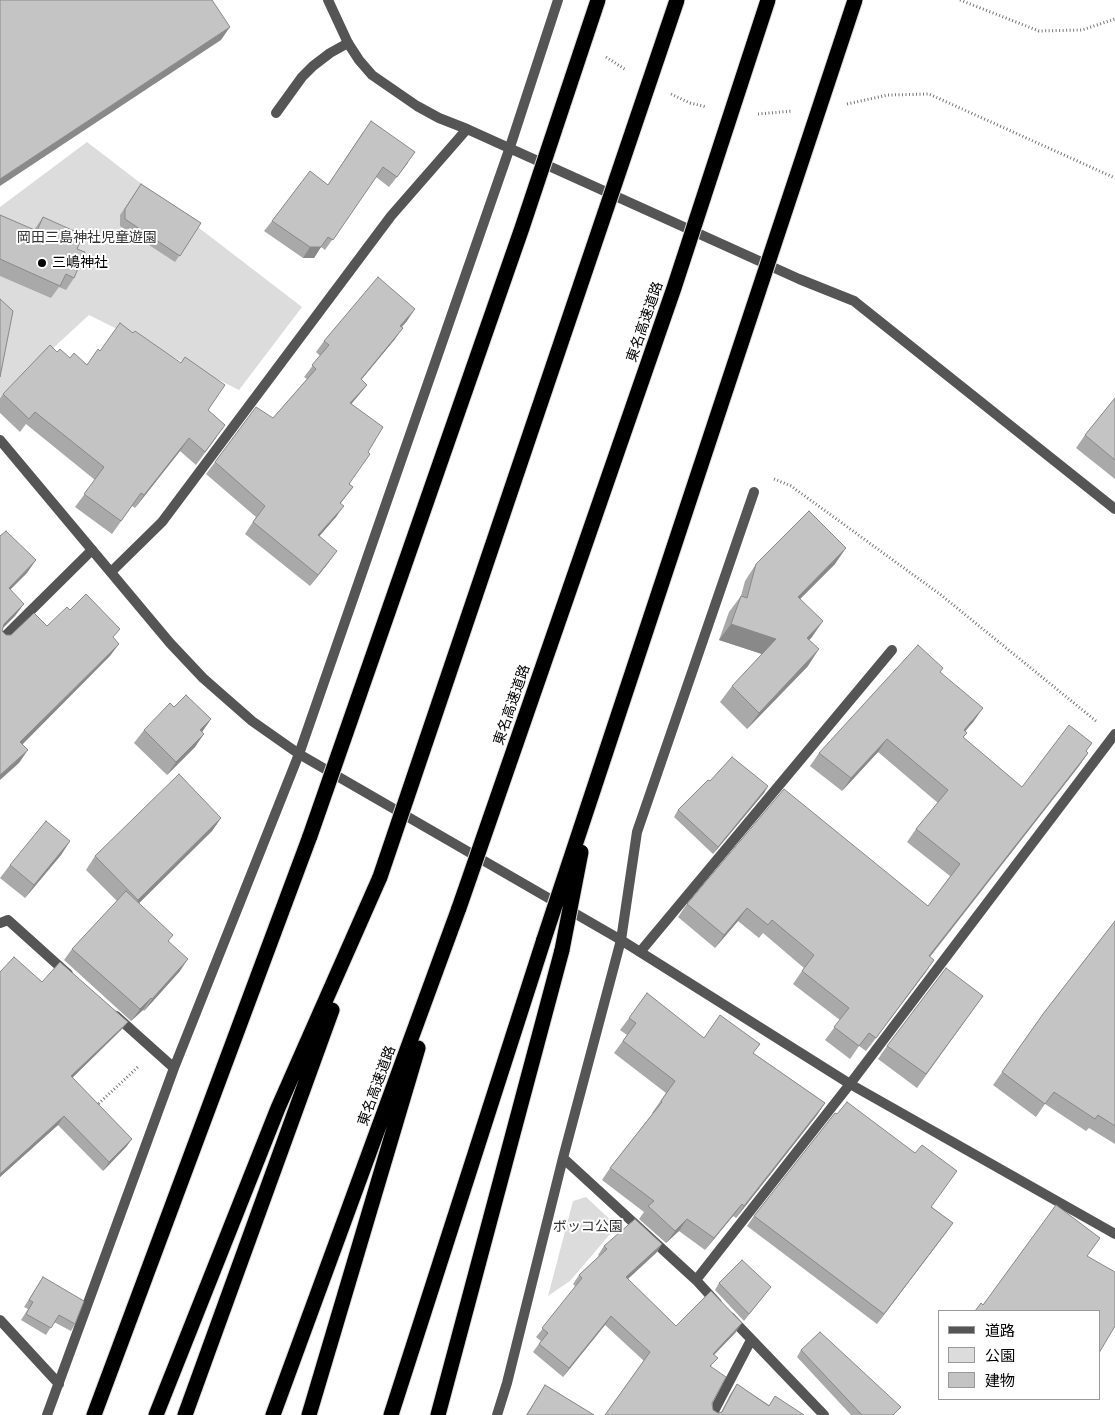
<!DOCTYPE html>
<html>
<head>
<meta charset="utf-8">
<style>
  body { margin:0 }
  #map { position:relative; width:1115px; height:1415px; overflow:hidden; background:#fff; font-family:"Work Sans","Noto Sans JP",sans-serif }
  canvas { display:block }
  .legend { position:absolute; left:938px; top:1310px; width:162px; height:90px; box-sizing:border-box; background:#fff; border:1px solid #999; margin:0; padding:6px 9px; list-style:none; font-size:15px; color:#000 }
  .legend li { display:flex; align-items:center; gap:10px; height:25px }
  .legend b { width:25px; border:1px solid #999 }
</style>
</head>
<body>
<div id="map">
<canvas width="1115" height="1415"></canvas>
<ul class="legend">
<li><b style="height:6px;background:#555"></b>道路</li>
<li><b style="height:14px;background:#dcdcdc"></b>公園</li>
<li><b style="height:14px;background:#c4c4c4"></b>建物</li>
</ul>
</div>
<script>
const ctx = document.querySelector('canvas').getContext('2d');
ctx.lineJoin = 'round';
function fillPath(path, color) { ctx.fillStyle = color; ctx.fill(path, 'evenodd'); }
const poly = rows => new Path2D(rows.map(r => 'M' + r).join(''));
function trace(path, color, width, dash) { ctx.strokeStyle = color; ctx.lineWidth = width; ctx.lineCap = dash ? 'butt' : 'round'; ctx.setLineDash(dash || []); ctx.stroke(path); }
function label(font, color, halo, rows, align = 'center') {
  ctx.font = font + ' "Work Sans","Noto Sans JP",sans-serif'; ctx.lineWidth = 4; ctx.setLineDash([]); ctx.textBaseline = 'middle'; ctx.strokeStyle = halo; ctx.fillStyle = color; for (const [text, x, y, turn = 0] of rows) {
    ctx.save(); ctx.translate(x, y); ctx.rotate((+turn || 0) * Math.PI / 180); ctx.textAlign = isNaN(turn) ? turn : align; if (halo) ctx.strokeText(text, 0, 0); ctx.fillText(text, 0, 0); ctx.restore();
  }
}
const green = poly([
  [87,142,302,307,239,390,89,315,0,397,0,207],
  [586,1197,617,1226,570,1281,548,1296,573,1201]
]);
const path = poly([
  [960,0,1039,31,1082,30,1115,19],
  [606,57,626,70],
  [671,94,690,103,707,107],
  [847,104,888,95,929,94,1115,178],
  [758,114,792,111],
  [774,479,791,486,941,595,1096,721],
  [96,1106,139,1066]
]);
const service = poly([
  [276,113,302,77,313,66,330,53,348,43]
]);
const minor = poly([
  [328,0,348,43,359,60,372,75,417,106,439,118,467,129],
  [111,572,162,522,391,216,467,129,799,279,854,301,1115,509],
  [0,641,92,550],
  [0,923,8,920,68,974],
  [640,952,892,650],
  [116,1016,174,1068],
  [563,1158,696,1280,717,1303],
  [696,1280,850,1084,1115,734],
  [730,1317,824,1415],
  [0,1320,59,1384],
  [47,1415,174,1068,299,754,509,150,558,0],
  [497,1415,507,1383,563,1158,621,940,637,832,754,492],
  [712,1415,751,1340]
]);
const tertiary = poly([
  [0,440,170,643,203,678,252,721,299,754,621,940,850,1084,1115,1234]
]);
const motorway = poly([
  [94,1415,310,836],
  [156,1415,278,1108,380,877],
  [185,1415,332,1010],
  [273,1415,459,908],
  [309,1415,418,1048],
  [391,1415,544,939],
  [438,1415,562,950]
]);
const motorwayBridge = poly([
  [310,836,522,228,598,0],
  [380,877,677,0],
  [459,908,674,288,768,0],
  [544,939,855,0],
  [562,950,581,852]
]);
const wall = poly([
  [363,132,408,163,389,187,376,177,325,250,321,247,314,258,303,258,264,231,272,221,328,185],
  [141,184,201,223,175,262,120,226,120,215],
  [0,215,34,230,43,217,77,249,74,278,66,290,59,287,51,298,0,276],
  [407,321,402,327,395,339,361,380,367,385,358,396,351,404,368,452,349,484,353,487,341,503,336,517,319,536,329,562,310,586,245,534,256,517,206,474,215,462,273,418,307,379,304,377,320,356,316,352,324,341],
  [100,351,208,410,216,438,196,465,180,451,135,508,132,506,112,534,75,507,95,480,26,424,20,432,0,413,0,398,3,394,57,352,87,365],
  [1115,398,1115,479,1076,448,1085,435],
  [756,564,835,564,800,599,812,637,809,640,808,666,747,729,720,702,732,686,762,654,719,640,729,612,741,596,745,581],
  [940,672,974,721,965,731,964,738,1022,787,1092,743,1086,751,1088,753,1079,766,930,957,925,973,866,1051,859,1046,850,1059,825,1040,840,1020,793,984,804,968,763,933,759,938,738,921,715,948,678,917,687,904,928,906,950,876,907,842,916,829,938,803,878,752,842,791,810,766,819,753],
  [174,707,211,719,202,732,195,747,167,775,134,743,144,730],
  [768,786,764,793,713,854,674,817,678,810],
  [221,818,212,831,139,903,169,941,180,971,144,1011,143,1010,131,1021,64,960,72,949,117,901,86,870,95,856],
  [70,841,61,855,25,898,0,878,10,865],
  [1115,921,1115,1144,1089,1128,1086,1131,1045,1104,1036,1117,993,1085,1043,1014],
  [0,972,42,982,128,1022,121,1030,72,1078,132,1139,126,1147,103,1171,58,1125,0,1177],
  [983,996,917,1088,878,1059,887,1046],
  [629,1018,704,1038,753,1053,825,1103,817,1115,736,1218,733,1216,705,1250,679,1231,666,1243,639,1219,644,1212,602,1180,610,1168,653,1113,652,1113,666,1093,614,1053,627,1035,620,1030],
  [932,1207,953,1223,877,1324,747,1226,754,1216],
  [662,1244,656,1253,628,1279,676,1326,736,1332,714,1355,711,1367,713,1410,718,1413,721,1412,731,1393,737,1384,769,1405,804,1415,605,1415,644,1361,605,1325,563,1377,533,1352,541,1341,536,1337,576,1287,573,1284,579,1275,599,1256,598,1255,604,1246],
  [43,1277,75,1324,71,1331,54,1322,46,1335,21,1320,28,1309,24,1307],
  [719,1283,766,1293,744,1321,715,1290],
  [801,1350,895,1415,851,1415,797,1357],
  [545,1385,594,1415,526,1415]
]);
const shadedWall = poly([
  [230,27,221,40,0,186,0,179],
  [310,247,321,247,314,258,303,258],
  [415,309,407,321,392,337,400,326],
  [403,328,395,339,352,391,361,379],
  [367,385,358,396,342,415,350,403],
  [189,438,180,451,135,508,144,495],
  [344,506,336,517,310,547,318,535],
  [846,548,835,564,786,613,798,597],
  [337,551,329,562,310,586,318,575],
  [36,560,27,573,0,600,9,588],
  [24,604,15,616,0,631,4,624],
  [823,621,812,637,796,654,807,638],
  [731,624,776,639,765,655,719,640],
  [119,644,110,656,12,755,20,742],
  [819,649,808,666,747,729,759,713],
  [983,708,974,721,955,743,964,730],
  [211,719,202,732,200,730],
  [204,734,195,747,167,775,176,762],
  [887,739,878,752,842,791,851,778],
  [28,750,19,763,0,780,0,775],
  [1088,753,1079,766,920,969,929,956],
  [768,786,764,793,713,854,718,847],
  [221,818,212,831,129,913,138,900],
  [70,841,61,855,25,898,34,885],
  [747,908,738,921,715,948,724,935],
  [188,959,180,971,144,1011,152,999],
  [934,960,925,973,866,1051,876,1038],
  [151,998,143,1010,131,1021,140,1009],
  [128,1022,121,1030,65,1085,71,1076],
  [825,1103,817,1115,736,1218,744,1206],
  [64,1116,58,1125,0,1177,0,1174],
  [132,1139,126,1147,103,1171,109,1162],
  [742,1204,733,1216,705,1250,714,1238],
  [687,1219,679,1231,666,1243,675,1231],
  [953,1223,946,1233,877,1324,884,1314],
  [662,1244,656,1253,620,1286,626,1277],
  [611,1316,605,1325,563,1377,569,1368],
  [742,1323,736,1332,707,1362,713,1354]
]);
const building = poly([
  [0,0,212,0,230,27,0,179,0,0],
  [371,121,415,152,397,177,383,167,333,240,328,237,321,247,310,247,272,221,310,171,328,185,371,121],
  [141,184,201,223,180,256,125,219,125,209,141,184],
  [0,215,37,231,43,217,83,235,77,249,85,252,74,278,66,274,60,286,0,259,0,215],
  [378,277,415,309,400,326,403,328,361,379,367,385,350,403,383,427,368,452,370,454,349,484,353,487,340,503,344,506,318,535,337,551,318,575,253,522,265,506,215,462,256,407,273,418,316,369,312,365,329,345,324,341,378,277],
  [0,299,13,311,0,377,0,299],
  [120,323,133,333,135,331,181,363,185,357,225,385,208,410,225,425,205,452,189,438,144,495,141,493,121,521,84,494,104,467,35,412,29,419,3,394,50,345,57,352,60,349,70,358,74,353,87,365,98,349,100,351,120,323],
  [1115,398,1115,460,1085,435,1115,398],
  [809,511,846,548,798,597,823,621,807,638,819,649,759,713,732,686,776,639,731,624,741,596,747,598,756,564,809,511],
  [6,531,36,560,9,588,24,604,4,624,2,631,6,635,11,635,34,613,47,626,67,607,70,610,86,594,120,629,113,637,119,644,20,742,28,750,0,775,0,536,6,531],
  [918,645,943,668,940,672,983,708,964,730,967,733,963,737,1022,787,1069,725,1092,743,1086,751,1088,753,929,956,934,960,876,1038,869,1033,859,1046,834,1027,849,1008,802,971,814,955,772,920,768,925,747,908,724,935,687,904,784,789,928,906,960,864,916,829,948,790,887,739,851,778,819,753,918,645],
  [186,695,211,719,200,730,204,734,176,762,144,730,170,703,174,707,186,695],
  [732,757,768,786,718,847,678,810,708,780,710,781,732,757],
  [179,774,221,818,138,900,95,856,179,774],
  [46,821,70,841,34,885,10,865,46,821],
  [126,891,173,935,168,941,188,959,152,999,151,998,140,1009,72,949,126,891],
  [1115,921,1115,1126,1098,1115,1095,1119,1054,1092,1045,1104,1002,1072,1043,1014,1115,921],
  [14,957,42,982,60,962,128,1022,71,1076,132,1139,109,1162,64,1116,0,1174,0,972,14,957],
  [946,968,983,996,926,1074,887,1046,946,968],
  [647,993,704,1038,720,1015,760,1044,753,1053,825,1103,744,1206,742,1204,714,1238,687,1219,675,1231,648,1206,654,1201,610,1168,662,1102,661,1101,675,1081,623,1041,636,1023,629,1018,647,993],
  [847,1102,915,1153,922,1145,957,1171,931,1207,953,1223,884,1314,754,1216,835,1113,837,1114,847,1102],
  [1056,1205,1100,1238,1087,1256,1115,1272,1115,1326,1099,1353,1099,1311,975,1311,981,1303,983,1305,1056,1205],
  [635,1219,662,1244,626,1277,676,1326,711,1291,742,1323,713,1354,718,1358,710,1366,726,1377,712,1403,713,1410,718,1413,722,1412,737,1384,769,1406,775,1396,804,1415,605,1415,650,1352,611,1316,569,1368,539,1344,548,1333,542,1328,582,1278,579,1275,607,1249,604,1246,635,1219],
  [742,1260,771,1287,749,1314,719,1283,742,1260],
  [43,1277,84,1301,75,1324,59,1315,51,1328,26,1314,33,1302,29,1300,43,1277],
  [820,1332,901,1407,893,1415,862,1415,801,1350,820,1332],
  [545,1385,594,1415,527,1415,545,1385]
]);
const markers = [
  [42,263,5,"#000"]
];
const parkNames = [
  ["岡田三島神社児童遊園",87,238],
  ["ボッコ公園",588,1227]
];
const poiNames = [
  ["三嶋神社",52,263]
];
const streetNames = [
  ["東名高速道路",645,322,-71],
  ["東名高速道路",512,705,-71],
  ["東名高速道路",377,1086,-70]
];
fillPath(green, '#dcdcdc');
trace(motorway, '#dbdbdb', 17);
trace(path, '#777', 3, [1, 2.5]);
trace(service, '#555', 10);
trace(minor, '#555', 10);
trace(tertiary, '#555', 10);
trace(motorway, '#000', 15);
trace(motorwayBridge, '#dbdbdb', 17, []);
trace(motorwayBridge, '#000', 15);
fillPath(wall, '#a9a9a9');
fillPath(shadedWall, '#898989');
fillPath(building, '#c4c4c4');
trace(building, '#898989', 1);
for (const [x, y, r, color] of markers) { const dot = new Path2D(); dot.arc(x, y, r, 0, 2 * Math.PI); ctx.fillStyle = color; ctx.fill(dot); trace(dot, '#fff', 2); }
label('14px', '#333', '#fff', parkNames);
label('14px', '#000', '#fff', poiNames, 'left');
label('14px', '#000', '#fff', streetNames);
</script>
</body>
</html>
